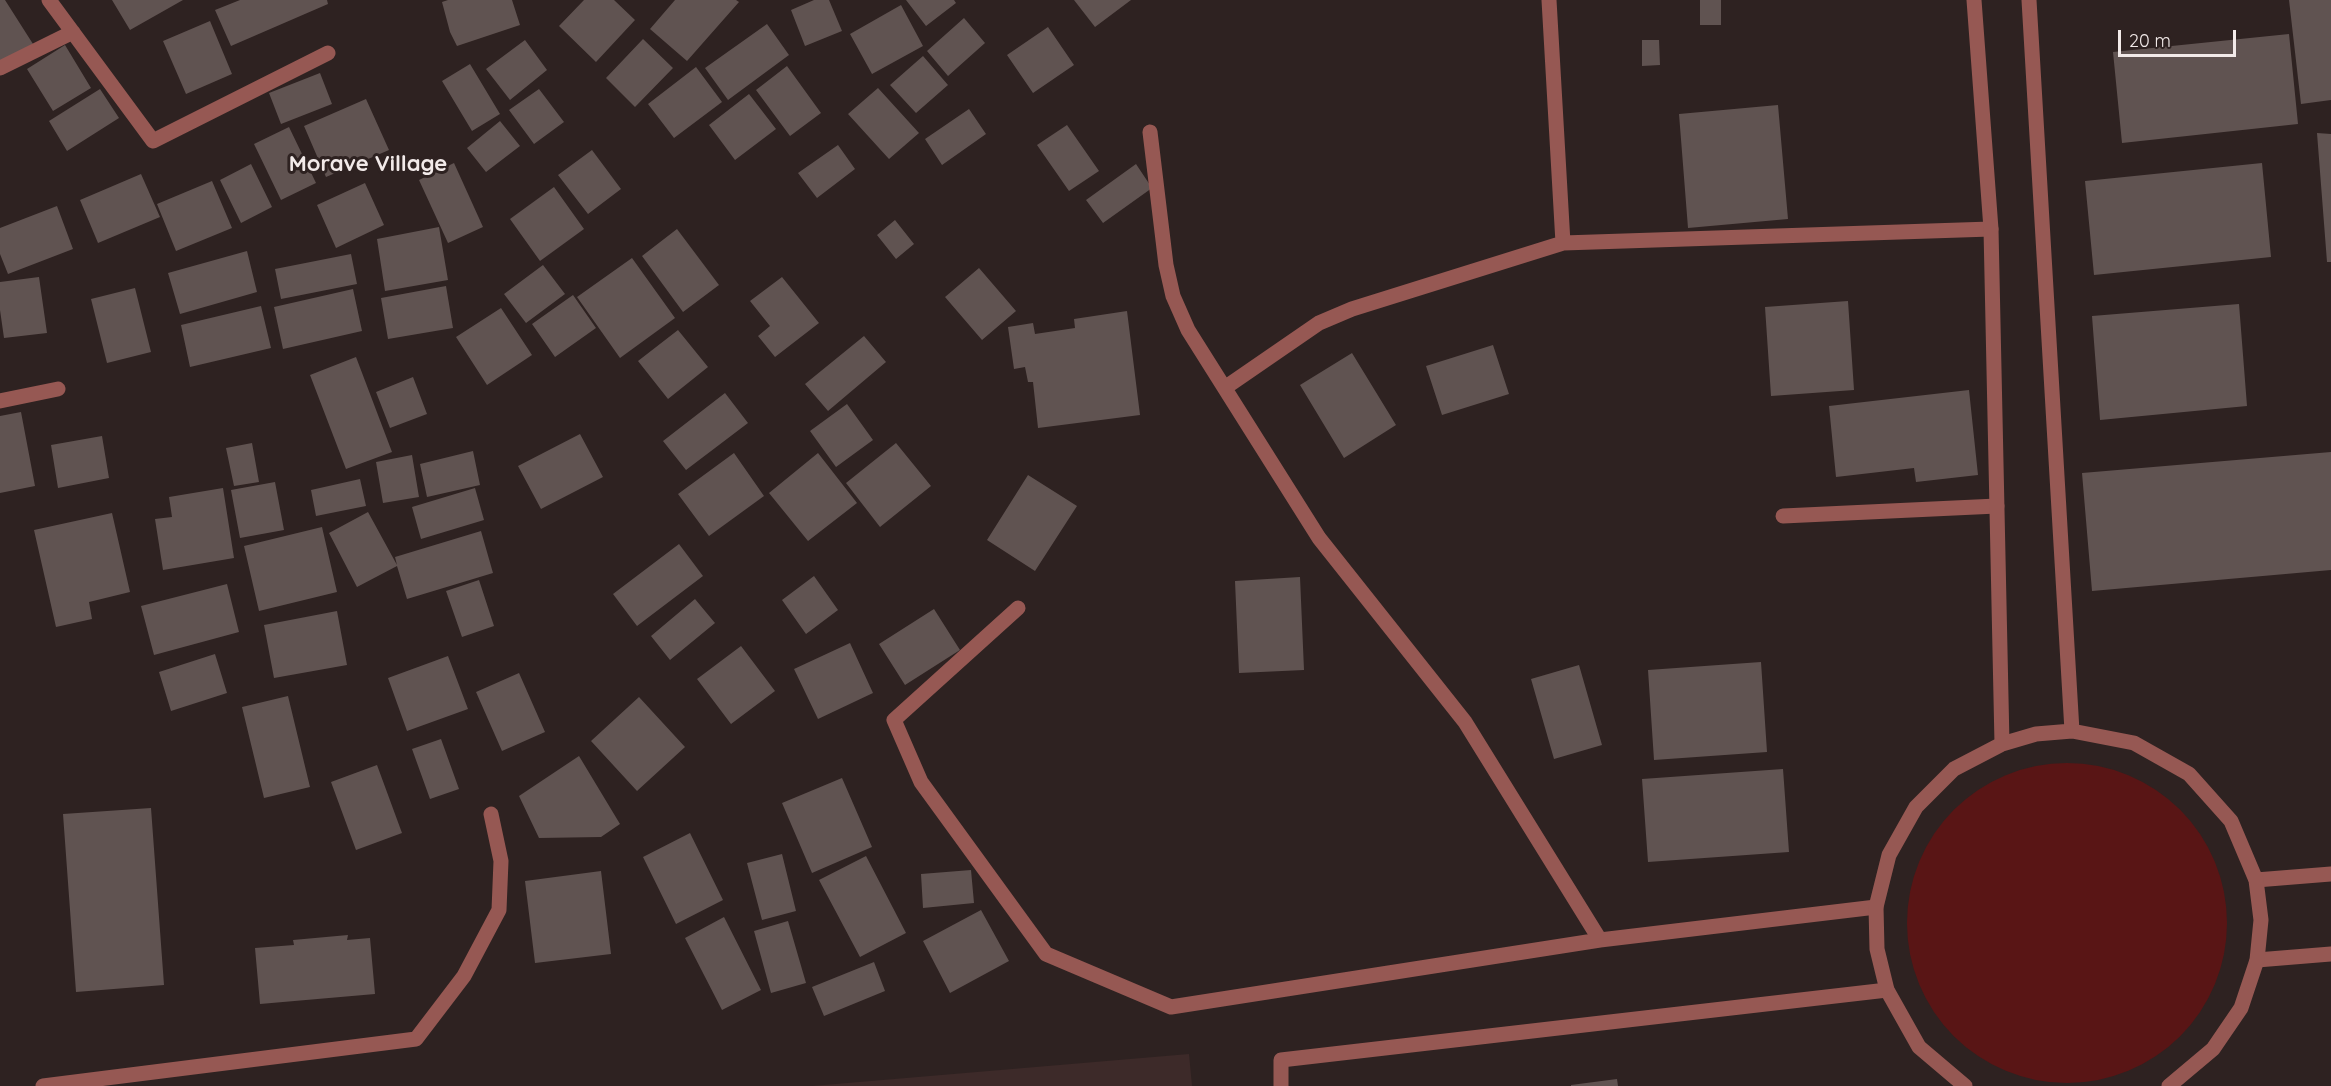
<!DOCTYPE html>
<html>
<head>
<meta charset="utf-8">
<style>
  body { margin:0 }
  #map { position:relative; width:2331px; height:1086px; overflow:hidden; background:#2e2221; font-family:Quicksand,sans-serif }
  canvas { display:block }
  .scale { position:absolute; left:2118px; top:30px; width:118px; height:27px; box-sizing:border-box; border:3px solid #f2eae9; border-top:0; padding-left:8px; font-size:18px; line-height:21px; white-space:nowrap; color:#f2eae9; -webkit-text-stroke:4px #2e2221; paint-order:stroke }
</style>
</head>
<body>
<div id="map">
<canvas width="2331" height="1086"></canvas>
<div class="scale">20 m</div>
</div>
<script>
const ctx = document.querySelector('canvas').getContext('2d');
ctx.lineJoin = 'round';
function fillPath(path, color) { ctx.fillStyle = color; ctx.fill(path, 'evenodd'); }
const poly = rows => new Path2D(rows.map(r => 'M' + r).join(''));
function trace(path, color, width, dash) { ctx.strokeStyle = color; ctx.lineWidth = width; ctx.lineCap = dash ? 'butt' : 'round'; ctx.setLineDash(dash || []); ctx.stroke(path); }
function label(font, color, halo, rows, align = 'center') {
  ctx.font = font + ' Quicksand,sans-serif'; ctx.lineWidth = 6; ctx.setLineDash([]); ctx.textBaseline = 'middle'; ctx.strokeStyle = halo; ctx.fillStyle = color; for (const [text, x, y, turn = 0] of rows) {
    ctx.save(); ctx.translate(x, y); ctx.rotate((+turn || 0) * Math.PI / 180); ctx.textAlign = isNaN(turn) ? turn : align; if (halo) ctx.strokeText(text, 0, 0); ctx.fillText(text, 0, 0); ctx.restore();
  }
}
const built = poly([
  [1189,1054,1192,1086,812,1086]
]);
const green = poly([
  '1907 923a160 160 0 1 1 320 0a160 160 0 1 1-320 0Z'
]);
const building = poly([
  [0,0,5,0,33,44,0,65],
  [112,0,183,0,130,30],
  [240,0,327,0,328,4,231,46,215,10],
  [448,0,512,0,520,25,457,46,450,32,442,2],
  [584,0,614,0,635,20,596,62,559,26],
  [675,0,736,0,739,2,687,61,650,29],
  [814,0,829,0,842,31,805,46,791,10],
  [906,0,954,0,956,3,926,26],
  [1074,0,1131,0,1095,27],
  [1700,0,1721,0,1721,25,1700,25],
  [2289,0,2331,0,2331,100,2301,104],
  [901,5,923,46,872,74,850,34],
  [964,18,985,43,948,76,927,51],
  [210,21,232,74,186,94,163,41],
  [767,24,789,55,728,100,705,68],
  [1048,27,1074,65,1033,93,1007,55],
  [2289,34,2298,124,2122,143,2113,52],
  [643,39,673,68,635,107,606,78],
  [525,40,547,70,510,100,486,69],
  [1642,40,1659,40,1660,65,1642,66],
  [65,45,91,88,53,111,27,69],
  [923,56,948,85,916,113,890,85],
  [470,64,500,114,472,131,442,81],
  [787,66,821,113,790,136,756,90],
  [696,67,722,102,674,138,648,104],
  [320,73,332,104,281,124,269,93],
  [878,88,919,133,889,159,848,114],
  [100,89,119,118,67,151,49,121],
  [539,89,564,122,534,144,509,110],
  [749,94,776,129,735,160,709,125],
  [366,99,389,150,326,177,304,126],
  [1778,105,1788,219,1688,228,1679,114],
  [969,109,986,134,942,165,925,139],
  [500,121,520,146,486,172,467,148],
  [1067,125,1099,171,1069,191,1037,145],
  [289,127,316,183,281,200,254,144],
  [2317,133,2331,134,2331,262,2327,262],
  [838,145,855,169,817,198,798,173],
  [592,150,621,189,588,214,558,175],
  [454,163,483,227,448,243,419,180],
  [2262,163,2271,257,2094,275,2085,181],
  [251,164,272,207,241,223,220,180],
  [1136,164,1152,188,1103,223,1086,200],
  [141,174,160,217,98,243,80,200],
  [212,181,232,228,176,251,157,204],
  [365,183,384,225,336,248,317,205],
  [554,187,584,229,540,261,510,219],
  [57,206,73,249,8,274,0,254,0,228],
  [895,220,914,244,896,259,877,235],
  [439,227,448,280,385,291,377,239],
  [677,229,719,285,683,312,642,256],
  [247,251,257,292,180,314,168,273],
  [351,254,357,284,281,299,275,269],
  [632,258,675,318,620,358,577,297],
  [543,265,565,294,526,323,504,294],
  [979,268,1016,311,982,340,945,297],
  [39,277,47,333,4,338,0,310,0,282],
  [782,277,819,323,775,357,758,336,770,326,750,301],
  [446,286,453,328,388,339,381,298],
  [135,288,151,352,107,363,91,299],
  [353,289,362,331,283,349,274,307],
  [573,295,596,328,555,357,532,324],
  [1848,301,1854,390,1771,396,1765,307],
  [2239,304,2247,406,2100,420,2092,316],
  [261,306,271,348,190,367,181,325],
  [501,308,532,355,487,385,456,337],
  [1127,311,1140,415,1038,428,1033,382,1028,382,1025,367,1014,369,1008,327,1033,323,1035,334,1075,328,1074,319],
  [678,330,708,367,668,399,638,361],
  [864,336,886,362,828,411,805,384],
  [1493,345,1509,394,1442,415,1426,366],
  [1352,353,1396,425,1344,458,1300,385],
  [356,357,392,452,346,469,310,375],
  [413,377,427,414,390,428,376,392],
  [1969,390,1978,475,1916,482,1914,468,1836,477,1829,406],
  [725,393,748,423,686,470,663,441],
  [847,404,873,440,836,467,810,431],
  [21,412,35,486,0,493,0,416],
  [580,434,603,477,541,509,518,466],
  [102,436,109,478,58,488,51,445],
  [252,443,259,482,234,486,226,448],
  [896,443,931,486,880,527,846,483],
  [473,451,480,485,427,497,420,464],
  [2331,452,2331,570,2092,591,2082,473],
  [734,453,764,496,709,536,678,494],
  [818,453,857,503,808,541,769,493],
  [412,455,419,497,383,503,376,462],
  [1028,475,1077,506,1035,571,987,540],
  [360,479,366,506,316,516,311,490],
  [275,482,284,530,240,538,231,490],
  [223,488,234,558,163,570,155,519,172,517,169,497],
  [475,488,484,520,421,539,412,507],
  [368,512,397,565,395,557,481,531,493,573,407,599,397,566,357,587,329,533],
  [112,513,130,592,89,602,92,619,56,627,34,530],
  [322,527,337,592,259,611,244,546],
  [679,544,703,576,637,626,613,594],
  [814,576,838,610,806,634,782,600],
  [1300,577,1304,670,1239,673,1235,581],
  [479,580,494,626,462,637,446,591],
  [227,584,239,632,154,655,141,606],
  [695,599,715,623,670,660,651,636],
  [934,609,960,650,905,685,879,644],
  [337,611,347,665,274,678,264,625],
  [850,643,873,693,818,719,794,669],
  [741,646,775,691,731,724,697,679],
  [215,654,227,693,171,711,159,672],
  [448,656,468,709,407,731,388,678],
  [1761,662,1767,752,1654,760,1648,670],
  [1579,665,1602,745,1554,759,1531,679],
  [519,673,545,732,502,751,476,692],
  [288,696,310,787,264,798,242,707],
  [639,697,685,747,637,791,591,741],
  [441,739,459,789,430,799,412,749],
  [579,756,620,824,601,837,539,838,519,796],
  [377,765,402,833,356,850,331,782],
  [1783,769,1789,852,1648,862,1642,779],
  [842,778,872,847,812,873,782,803],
  [151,808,164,985,76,992,63,814],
  [690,833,723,900,676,924,643,857],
  [782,854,796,911,762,920,747,863],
  [866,856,906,933,860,957,819,880],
  [971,870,974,903,923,908,921,874],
  [601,871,611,954,535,963,525,881],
  [981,910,1009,961,950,993,923,941],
  [724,917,761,990,722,1010,685,938],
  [788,921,806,983,771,993,754,931],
  [348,935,347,940,370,938,375,994,260,1004,255,948,294,945,293,940],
  [874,962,885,991,824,1016,812,987],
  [1617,1079,1618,1086,1571,1086,1571,1085]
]);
const service = poly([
  [1783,516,1997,506]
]);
const minor = poly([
  [49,0,153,141,328,53],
  [1549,0,1563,243,1991,229],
  [0,68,73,32],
  [1150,132,1166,265,1173,296,1188,330,1319,538,1465,722,1600,940],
  [1226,387,1319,323,1352,309,1563,243],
  [0,401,58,389],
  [1018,608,894,720,921,782,1046,954,1171,1007,1600,940,1876,907],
  [2256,880,2331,874],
  [2257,960,2331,954],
  [43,1086,416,1039,464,976,499,910,501,861,491,814],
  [1281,1086,1281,1060,1887,990]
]);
const tertiary = poly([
  [1974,0,1991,229,2002,744],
  [2029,0,2072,731],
  [1965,1086,1919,1047,1887,990,1877,949,1876,907,1889,855,1916,807,1954,769,2002,744,2036,734,2072,731,2134,743,2189,774,2231,821,2256,880,2261,920,2257,960,2241,1008,2213,1049,2169,1086]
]);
const neighbourhoodNames = [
  ["Morave Village",368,164]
];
fillPath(built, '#3d2a29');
fillPath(green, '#591515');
fillPath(building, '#605351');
trace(service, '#965853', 15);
trace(minor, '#965853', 15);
trace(tertiary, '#965853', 15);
label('bold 22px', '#f2eae9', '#2e2221', neighbourhoodNames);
</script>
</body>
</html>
